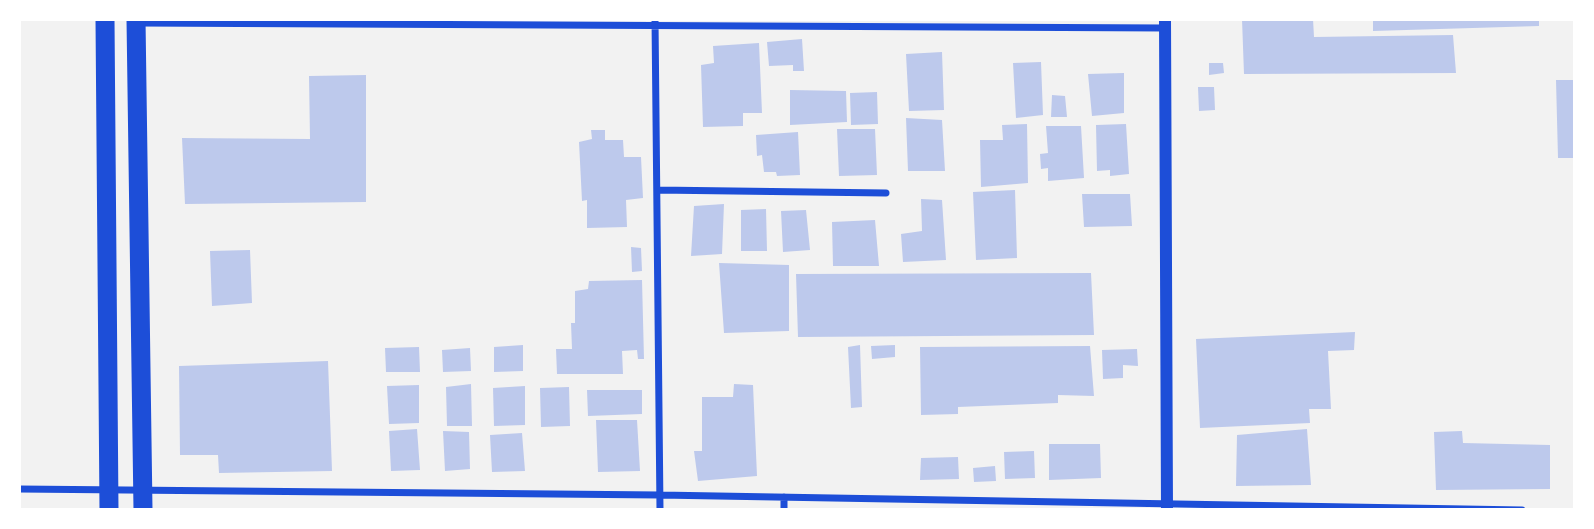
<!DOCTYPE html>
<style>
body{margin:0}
#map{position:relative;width:1594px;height:529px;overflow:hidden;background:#f2f2f2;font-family:Karla,sans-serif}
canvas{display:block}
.frame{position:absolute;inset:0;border:21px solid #fff;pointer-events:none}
</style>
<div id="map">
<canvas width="1594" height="529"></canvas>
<div class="frame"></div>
</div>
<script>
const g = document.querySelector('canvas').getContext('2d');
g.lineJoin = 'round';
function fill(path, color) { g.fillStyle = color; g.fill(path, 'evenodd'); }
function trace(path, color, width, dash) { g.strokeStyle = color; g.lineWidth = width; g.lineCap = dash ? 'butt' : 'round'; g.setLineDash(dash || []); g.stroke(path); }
const building = new Path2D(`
 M1242 19H1313L1314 37 1453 35 1456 73 1244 74Z
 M1373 19H1539V26L1373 31Z
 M802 39 804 71H793V65L769 66 767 42Z
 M759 43 762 113H743V126L703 127 701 65 714 63 713 46Z
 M942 52 944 110 909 111 906 54Z
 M1041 62 1043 115 1016 118 1013 63Z
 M1209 63H1223L1224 73 1209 75Z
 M1124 73V113L1092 116 1088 74Z
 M366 75V202L185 204 182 138 310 139 309 76Z
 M1556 80H1575V158H1558Z
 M1198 87H1214L1215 110 1199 111Z
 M790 90 846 91 847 122 790 125Z
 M877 92 878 124 851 125 850 93Z
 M1052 95 1065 96 1067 117H1051Z
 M906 118 942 120 945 171H908Z
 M1027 124 1028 183 981 187 980 140H1003L1002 125Z
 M1126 124 1129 174 1110 176V170L1097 171 1096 125Z
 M1046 126H1081L1084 178 1048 181V168L1041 169 1040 154 1048 153Z
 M837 129H875L877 175 839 176Z
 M591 130H605V140H623L624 157H641L643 198 626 200 627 227 587 228V200L582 201 579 142 592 139Z
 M798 132 800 175 777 176 776 172H764L762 155 757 156 756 135Z
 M1015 190 1017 258 976 260 973 192Z
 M1082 194H1130L1132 226 1084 227Z
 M921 199 942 200 946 260 903 262 901 234 922 231Z
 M724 204 722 254 691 256 694 206Z
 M766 209 767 251H741V210Z
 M806 210 810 250 783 252 781 211Z
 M875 220 879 266H833L832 222Z
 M631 247 641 248 642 271 632 272Z
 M250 250 252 303 212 306 210 251Z
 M719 263 789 265V331L724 333Z
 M1091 273 1094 335 798 337 796 274Z
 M642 280 644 359H638L637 350 622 351 623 374H557L556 349H572L571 323H575V291L588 289 589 281Z
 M1355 332 1354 350 1328 351 1331 409H1309L1310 423 1200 428 1196 339Z
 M523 345V371L494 372V347Z
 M860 345 862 407 851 408 848 347Z
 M895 345V357L872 359 871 346Z
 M1090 346 1094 396 1058 395V403L958 407V414L921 415 920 347Z
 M419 347 420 372H386L385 348Z
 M470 348 471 371 443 372 442 350Z
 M1137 349 1138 366 1123 365V378L1103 379 1102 350Z
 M328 361 332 471 219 473 218 455H180L179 366Z
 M471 384 472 426H447L446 387Z
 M734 384 753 385 757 476 698 481 694 451H702V397H733Z
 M419 385V423L389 424 387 386Z
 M525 386V425L494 426 493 388Z
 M569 387 570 426 541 427 540 388Z
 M587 390H642V414L588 416Z
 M596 420H637L640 471 598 472Z
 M417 429 420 470 391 471 389 431Z
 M1307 429 1311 485 1236 486 1237 435Z
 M443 431 469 432 470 469 445 471Z
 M1462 431 1463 443 1550 445V489L1436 490 1434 432Z
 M522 433 525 471 492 472 490 435Z
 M1049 444H1100L1101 478 1049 480Z
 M1034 451 1035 478 1005 479 1004 452Z
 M958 457 959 479 920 480 921 458Z
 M995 466 996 481 974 482 973 468Z`);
const minor = new Path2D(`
 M655 19 660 510
 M137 23 1165 28
 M657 190 886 193
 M19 489 660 495 1522 510
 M784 497V510`);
const tertiary = new Path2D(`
 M1165 19 1167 510`);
const trunk = new Path2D(`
 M105 19 109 510
 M136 19 143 510`);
fill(building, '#bdc9ec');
trace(minor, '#1d4ed8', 7);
trace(tertiary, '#1d4ed8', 12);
trace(trunk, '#1d4ed8', 19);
</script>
